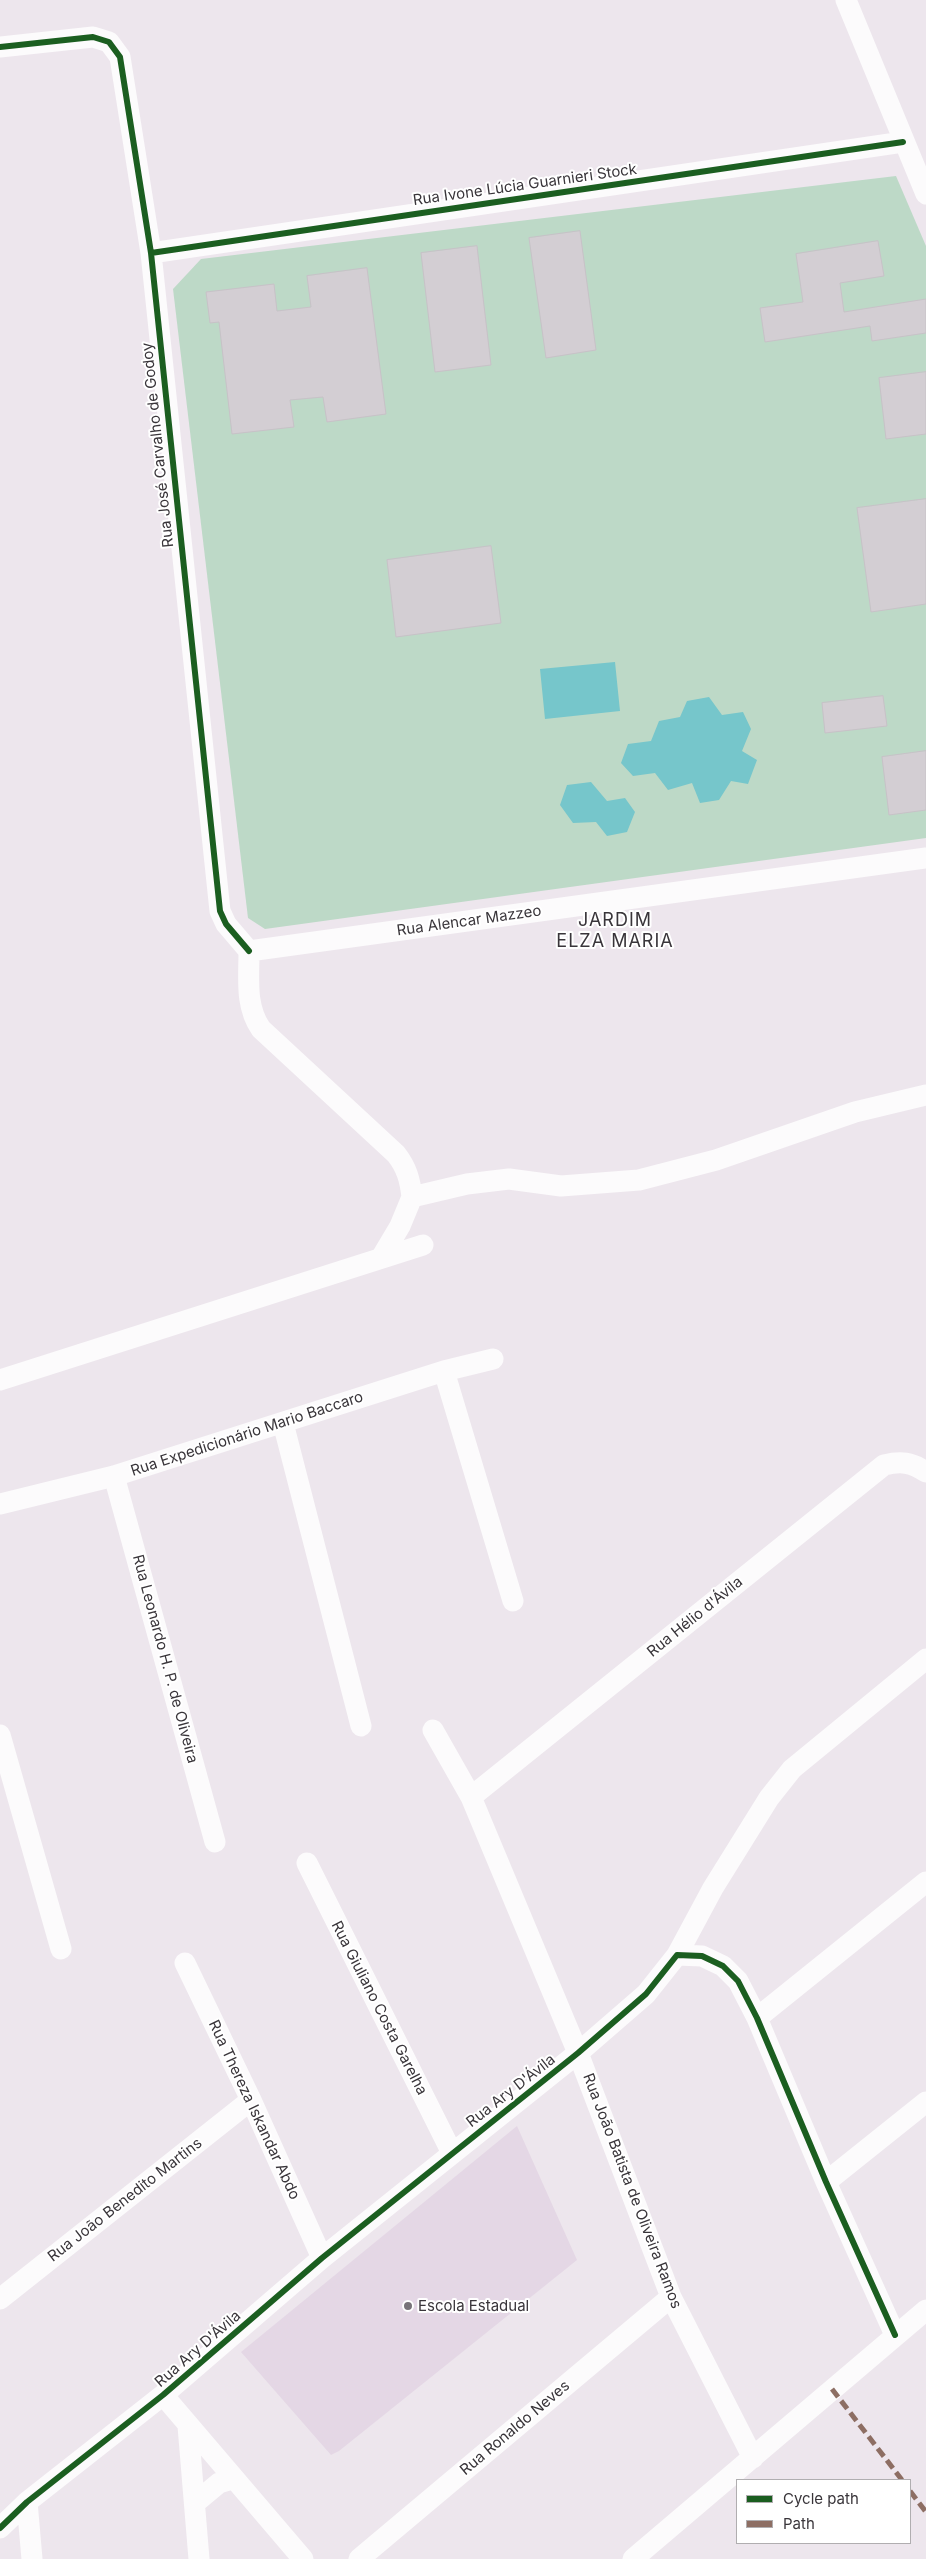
<!DOCTYPE html>
<meta charset="utf-8">
<style>
body{margin:0}
#map{position:relative;width:926px;height:2559px;overflow:hidden;background:#ede6ed;font-family:Inter,sans-serif}
canvas{display:block}
.legend{position:absolute;left:736px;top:2479px;width:175px;height:65px;box-sizing:border-box;background:#fff;border:1px solid #b0aeb0;margin:0;padding:6px 9px;list-style:none;font-size:15px;color:#39353a}
.legend li{display:flex;align-items:center;gap:10px;height:25px}
.legend b{width:25px;border:1px solid #b0aeb0}
</style>
<div id="map">
<canvas width="926" height="2559"></canvas>
<ul class="legend">
<li><b style="height:6px;background:#1b5e20"></b>Cycle path</li>
<li><b style="height:6px;background:#8d6e63"></b>Path</li>
</ul>
</div>
<script>
const g = document.querySelector('canvas').getContext('2d');
g.lineJoin = 'round';
function fill(path, color) { g.fillStyle = color; g.fill(path, 'evenodd'); }
function trace(path, color, width, dash) { g.strokeStyle = color; g.lineWidth = width; g.lineCap = dash ? 'butt' : 'round'; g.setLineDash(dash || []); g.stroke(path); }
function label(font, color, halo, rows, align = 'center') {
  g.font = font + ' Inter,sans-serif'; g.lineWidth = 4; g.setLineDash([]); g.textBaseline = 'middle'; g.strokeStyle = halo; g.fillStyle = color; for (const [text, x, y, turn = 0] of rows) {
    g.save(); g.translate(x, y); g.rotate((+turn || 0) * Math.PI / 180); g.textAlign = isNaN(turn) ? turn : align; if (halo) g.strokeText(text, 0, 0); g.fillText(text, 0, 0); g.restore();
  }
}
const built = new Path2D(`
 M517 2126 577 2260 339 2451 331 2455 241 2352Z`);
const green = new Path2D(`
 M896 176 926 246V838L265 929 248 918 173 289 201 259Z`);
const water = new Path2D(`
 M615 662 620 711 545 719 540 669Z
 M709 697 722 715 743 712 751 729 742 751 757 760 748 784 731 781 719 800 700 803 692 783 668 790 655 773 633 776 621 763 628 744 651 741 659 721 680 717 687 701Z
 M591 782 607 801 625 798 635 812 627 832 607 836 596 822 573 823 560 805 567 785Z`);
const building = new Path2D(`
 M580 231 596 350 546 358 529 238Z
 M878 241 884 276 840 283 844 312 926 299V333L872 341 870 326 765 342 760 308 803 302 796 254Z
 M477 246 491 365 435 372 421 253Z
 M367 268 386 414 327 422 323 397 290 400 294 427 232 434 219 322 210 323 206 292 274 284 277 311 311 307 307 276Z
 M926 372V434L886 439 879 378Z
 M926 499V604L871 612 857 508Z
 M491 546 501 623 396 637 387 560Z
 M883 696 887 726 825 733 822 703Z
 M926 751V810L889 815 882 757Z`);
const minor = new Path2D(`
 M846 0 926 194
 M0 47 93 37 109 42 120 57 151 253 220 911 226 924 249 951
 M151 253 903 142
 M249 951 926 858
 M249 951C249 978 245 1006 261 1029L396 1154C407 1168 410 1180 412 1197
 M381 1258 400 1226 412 1197 467 1184 509 1179 561 1186 639 1180 716 1160 855 1112 926 1095
 M444 1371 513 1601
 M0 1380 423 1245
 M283 1423 361 1726
 M114 1476 215 1842
 M0 1504 114 1476 444 1371 493 1359
 M433 1730 471 1797 578 2053 671 2297 753 2458
 M0 1735 61 1949
 M471 1797 884 1465C901 1461 911 1462 926 1472
 M307 1863 452 2153
 M677 1955 713 1888 769 1798 792 1769 926 1659
 M185 1963 251 2100 322 2258
 M757 2018 926 1882
 M826 2182 926 2102
 M0 2299 251 2100
 M163 2395 303 2559
 M188 2426 199 2559
 M27 2502 32 2559
 M195 2503 219 2483 232 2479
 M0 2528 27 2502 163 2395 322 2258 578 2053 646 1994 677 1955 702 1956 723 1966 738 1981 757 2018 826 2182 895 2335
 M359 2559 671 2297
 M633 2559 926 2310`);
const quiet = new Path2D(`
 M832 2389 902 2480
 M910 2491 926 2512`);
const cycleway = new Path2D(`
 M0 47 93 37 109 42 120 57 151 253 220 911 226 924 249 951
 M151 253 903 142
 M0 2528 27 2502 163 2395 322 2258 578 2053 646 1994 677 1955 702 1956 723 1966 738 1981 757 2018 826 2182 895 2335`);
const markers = [
 [408,2306,5,"#787379"]
];
const streetNames = [
 ["Rua Ivone Lúcia Guarnieri Stock",525,185,-8],
 ["Rua José Carvalho de Godoy",158,445,-96],
 ["Rua Alencar Mazzeo",469,921,-8],
 ["Rua Expedicionário Mario Baccaro",247,1434,-18],
 ["Rua Hélio d'Ávila",695,1617,-39],
 ["Rua Leonardo H. P. de Oliveira",165,1659,75],
 ["Rua Giuliano Costa Garelha",379,2008,63],
 ["Rua Ary D'Ávila",511,2091,-38],
 ["Rua Thereza Iskandar Abdo",254,2110,65],
 ["Rua João Batista de Oliveira Ramos",632,2191,69],
 ["Rua João Benedito Martins",125,2200,-38],
 ["Rua Ary D'Ávila",198,2349,-41],
 ["Rua Ronaldo Neves",515,2428,-40]
];
const poiNames = [
 ["Escola Estadual",418,2306]
];
const quarterNames = [
 ["JARDIM",615,921],
 ["ELZA MARIA",615,942]
];
fill(built, '#e4d7e5');
fill(green, '#bdd9c7');
fill(water, '#76c6cb');
fill(building, '#d3ced3');
trace(building, '#c7c2c7', 1);
trace(minor, '#fcfbfc', 21);
trace(quiet, '#8d6e63', 5, [10, 5]);
trace(cycleway, '#1b5e20', 6);
for (const [x, y, r, color] of markers) { const dot = new Path2D(); dot.arc(x, y, r, 0, 2 * Math.PI); g.fillStyle = color; g.fill(dot); trace(dot, '#fff', 2); }
label('15px', '#39353a', '#fff', streetNames);
label('15px', '#39353a', '#fff', poiNames, 'left');
g.letterSpacing = '1px';
label('18px', '#39353a', '#fff', quarterNames);
g.letterSpacing = '0px';
</script>
